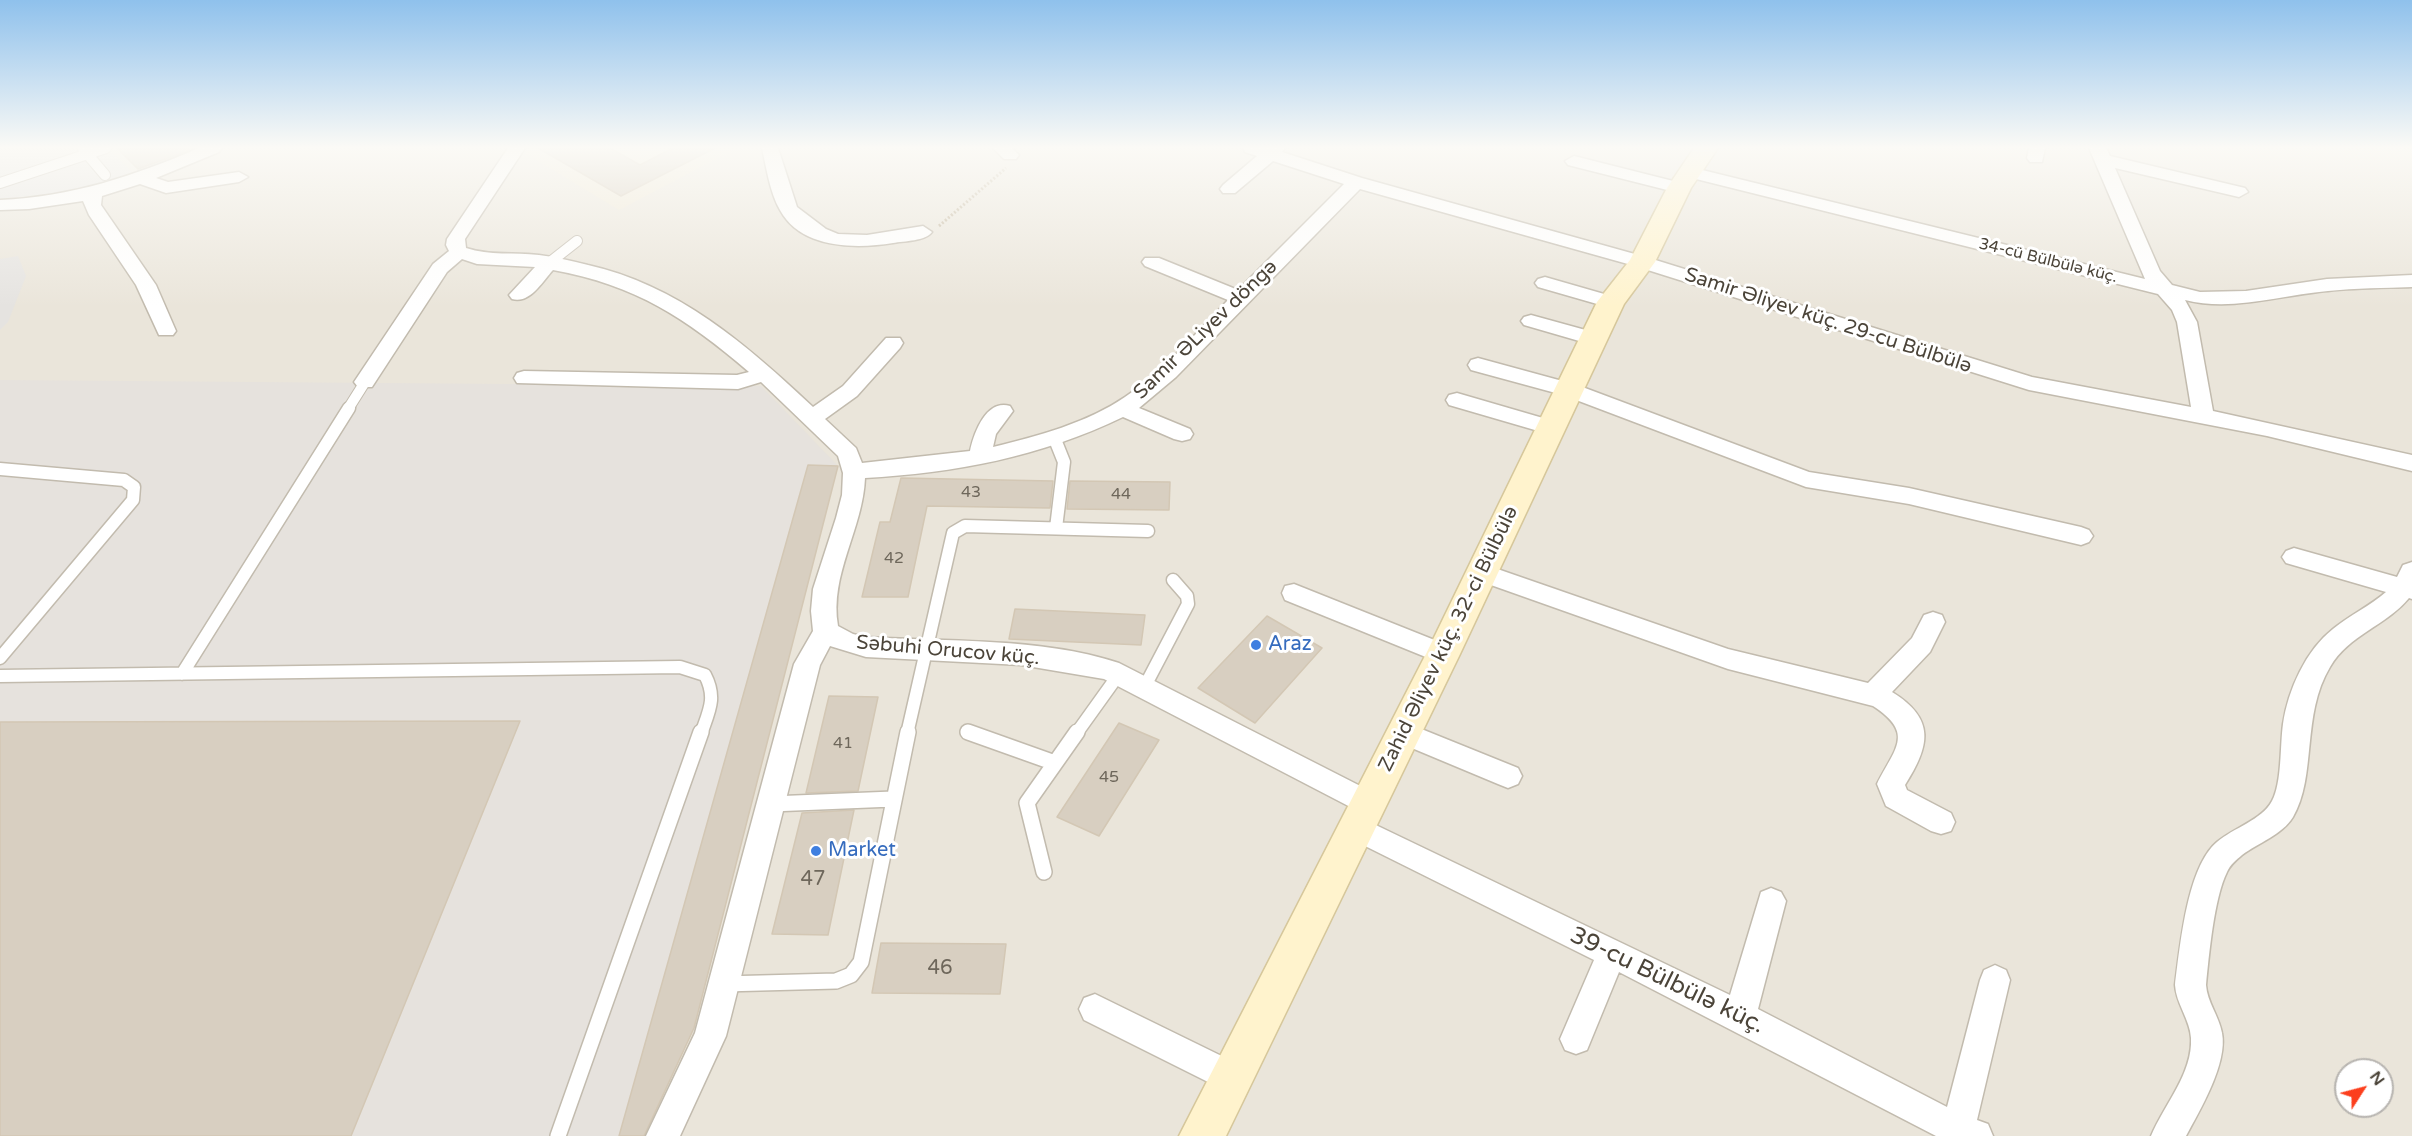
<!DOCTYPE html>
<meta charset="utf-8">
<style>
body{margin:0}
#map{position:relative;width:2412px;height:1136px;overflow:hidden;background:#f6f3ec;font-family:"Varela Round",sans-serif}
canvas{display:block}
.north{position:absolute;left:2334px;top:1058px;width:60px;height:60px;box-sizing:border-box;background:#fff;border:2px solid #b7b4b0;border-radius:50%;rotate:54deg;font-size:16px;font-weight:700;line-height:24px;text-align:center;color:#4b4439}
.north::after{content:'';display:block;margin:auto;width:21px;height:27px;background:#fc3f1d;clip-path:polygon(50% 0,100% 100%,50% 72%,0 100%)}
</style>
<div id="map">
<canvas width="2412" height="1136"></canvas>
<div class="north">N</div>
</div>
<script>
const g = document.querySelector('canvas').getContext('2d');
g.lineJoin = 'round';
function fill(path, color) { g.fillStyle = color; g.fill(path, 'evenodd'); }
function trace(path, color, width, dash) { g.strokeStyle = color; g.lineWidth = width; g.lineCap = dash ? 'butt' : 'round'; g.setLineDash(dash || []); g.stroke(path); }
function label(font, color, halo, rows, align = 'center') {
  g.font = font + ' "Varela Round",sans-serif'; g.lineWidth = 6; g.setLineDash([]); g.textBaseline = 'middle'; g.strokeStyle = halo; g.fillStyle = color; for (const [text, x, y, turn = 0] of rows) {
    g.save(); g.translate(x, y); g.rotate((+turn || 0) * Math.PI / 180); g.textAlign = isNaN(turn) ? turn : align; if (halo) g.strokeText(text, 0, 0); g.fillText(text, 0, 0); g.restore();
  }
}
const residential = new Path2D(`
 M0 148H2412V1136H0ZM2346 1070H2382V1106H2346Z`);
const industrial = new Path2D(`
 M0 380 761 386 838 466 809 465 619 1136H0Z`);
const education = new Path2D(`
 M529 148H737L619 210 525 153Z`);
const parking = new Path2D(`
 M0 148H108L135 175 74 191 0 199Z
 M18 256 26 276 8 322 0 330V259Z`);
const building = new Path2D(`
 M117 148H189L190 150 138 169Z
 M538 148H610L640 165 673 148H715L621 196Z
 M808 465 838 466 694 1028 644 1136H619Z
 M901 478 1053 481 1050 508 927 506 908 597H862L880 522H890Z
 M1070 481 1170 482 1169 510 1067 509Z
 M1015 609 1145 615 1141 645 1009 639Z
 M1267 616 1322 648 1255 723 1198 688Z
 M829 696 878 697 858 791 806 793Z
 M520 721 351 1136H0V722Z
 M1119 723 1159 740 1099 836 1057 817Z
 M854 810 828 935 772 934 802 813Z
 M881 943 1006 944 1000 994 872 993Z`);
const path = new Path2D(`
 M939 226 1006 168`);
const laneFar2 = new Path2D(`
 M83 149 105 175
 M0 183 106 148
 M549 263 577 241
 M348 409 365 382`);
const laneFar1 = new Path2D(`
 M1054 437 1064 462 1056 528
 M0 469 124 480 134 487 133 500 0 658
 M182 674 349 408
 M0 676 680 667 705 675C717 698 709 711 701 734
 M1145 686 1188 604 1187 596 1173 580
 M967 732 972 734
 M907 734 953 533 965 526 1148 531
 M1076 734 1119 674`);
const lane = new Path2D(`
 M968 732 1055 763
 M771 804 893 799
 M1044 872 1027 803 1077 732
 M723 984 836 981 851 975 861 962 908 732
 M558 1136 701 732`);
const street = new Path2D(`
 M199 148H222L219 152 156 178 168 182 239 172 248 177 239 182 166 193 140 184 102 196 101 205 156 285 176 331 173 335H159L136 285 89 215 83 201 29 209 0 210V200C71 197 134 176 199 148Z
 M508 148H525L465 239 466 248C490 256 514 252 539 255 555 257 572 261 588 265 678 285 747 345 813 407L843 386 886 338H900L903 343 900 348 857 396 825 419 856 448 862 463 970 451C974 433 986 399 1010 406L1013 411 996 434 993 447C1038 436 1087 423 1125 397 1164 371 1196 333 1228 300L1145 266 1142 262 1145 258H1159L1238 290 1344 184 1273 161 1235 193H1223L1220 189 1223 185 1257 156 1245 152 1243 148H1285L1282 152 1362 178 1649 258 2032 377 2191 407 2177 322 2172 310 2158 294 1684 176 1681 172 1690 167 2145 279 2089 148H2106L2110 156 2245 188 2248 192 2239 197 2115 168 2160 271 2172 285 2200 292 2246 291 2327 279 2412 275V287C2384 288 2356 288 2328 291 2281 295 2232 312 2185 300L2197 322 2213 411 2412 455V471L2267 436 2029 390 1635 266 1360 189 1176 377 1139 408 1190 429 1193 434 1190 439 1182 441 1174 439 1123 417C1040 457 955 473 865 478 863 529 829 575 838 626L853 634 866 637C949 642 1039 637 1119 663L1378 795 1382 803 1378 811 1368 815 1358 811 1104 679 1021 665 866 657 830 646 820 665 726 1036 680 1136H646L695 1033 794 664 813 631 811 611 813 589 836 518 842 495 843 473 838 456 761 382 738 389 517 383 514 378 517 373 524 371 737 375 749 372C686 318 636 285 553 270 542 282 530 304 512 299L509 295 535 267 477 264 462 259 447 272 372 387H358L354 382 433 264 449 251 446 245 447 239Z
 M762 148H778L797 207 826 229 838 234 867 235 923 226 932 232C926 241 904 241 893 243 856 249 801 249 780 210 770 193 766 166 762 148Z
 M993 148H1012L1019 155 1016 159H1004Z
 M2029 148H2045L2042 162H2030L2027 158Z
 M1574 156 1685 184 1688 188 1679 193 1568 165 1565 161Z
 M1545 277 1618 298 1621 302 1618 306 1611 308 1538 287 1535 283 1538 279Z
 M1531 315 1600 334 1603 339 1600 344 1593 345 1524 325 1521 321 1524 317Z
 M1478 358 1577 385 1809 472 1909 488 2081 527 2089 530 2093 536 2089 542 2081 545 1909 504 1806 487 1563 395 1471 370 1468 365 1471 360Z
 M1457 393 1560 423 1563 428 1560 433 1552 435 1449 405 1446 400 1449 395Z
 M2294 548 2397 577 2403 565 2412 562V599L2409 598C2386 626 2348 635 2330 667 2301 715 2317 776 2293 817 2282 835 2258 843 2242 855 2236 860 2230 865 2227 872 2214 898 2209 955 2206 985 2207 1002 2219 1016 2222 1033 2228 1063 2200 1110 2186 1136H2151C2164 1105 2193 1073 2191 1038 2190 1019 2176 1004 2175 985 2180 947 2187 867 2217 842 2233 828 2262 820 2272 801 2282 783 2280 745 2283 724 2288 690 2306 650 2333 629 2350 615 2370 606 2386 592L2286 563 2282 557 2286 551Z
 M1483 564 1728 649 1868 683 1912 638 1924 615 1933 612 1942 615 1945 622 1930 652 1892 692C1936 719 1930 746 1905 785L1907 790 1951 813 1955 822 1951 831 1941 834 1931 831 1886 806 1877 784C1894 749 1916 734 1873 706L1728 669 1474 579 1471 573 1474 567Z
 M1294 584 1452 647 1456 654 1452 661 1443 664 1285 600 1282 593 1285 586Z
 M1404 722 1518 768 1522 776 1518 784 1508 788 1498 784 1395 741 1391 733 1395 725Z
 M1357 816 1730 995 1761 892 1771 888 1781 892 1786 901 1758 1009 1947 1107 1980 980 1984 970 1995 965 2006 970 2010 980 1977 1120 1988 1124 1993 1136H1936L1619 972 1587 1050 1576 1054 1565 1050 1560 1039 1594 960 1347 837 1343 828 1347 819Z
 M1095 994 1242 1066 1247 1077 1242 1088 1231 1093 1220 1088 1084 1020 1079 1009 1084 998Z`);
const secondary = new Path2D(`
 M1694 148H1718L1691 188 1655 262 1624 304 1460 654 1226 1136H1179L1426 654 1597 302 1630 260 1667 188Z`);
const markers = [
 [1256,645,6,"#3f7fe0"],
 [816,851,6,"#3f7fe0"]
];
const farStreetnames = [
 ["34-cü Bülbülə küç.",2048,261,14]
];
const numberNames = [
 ["43",971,493],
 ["44",1121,495],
 ["42",894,559],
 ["41",843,744],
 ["45",1109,778]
];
const streetNames = [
 ["Samir Əliyev küç. 29-cu Bülbülə",1828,321,18],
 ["Samir ƏLiyev döngə",1206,330,-44],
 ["Zahid Əliyev küç. 32-ci Bülbülə",1449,639,-64],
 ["Səbuhi Orucov küç.",948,651,5]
];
const shopNames = [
 ["Araz",1268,645],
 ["Market",828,851]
];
const nearNumbernames = [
 ["47",813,880],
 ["46",940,969]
];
const nearStreetnames = [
 ["39-cu Bülbülə küç.",1667,981,26]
];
fill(residential, '#eae5da');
fill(industrial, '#e6e2dd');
fill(education, '#efe8d6');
fill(parking, '#e5e3e0');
fill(building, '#d8cfc1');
trace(building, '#d3c7b4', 1.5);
trace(laneFar2, '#c2bbae', 12);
trace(laneFar1, '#c2bbae', 15);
trace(lane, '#c2bbae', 18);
trace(street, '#c2bbae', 3);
trace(secondary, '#d6c79b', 3);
trace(path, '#c4b79f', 3, [2, 2]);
trace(laneFar2, '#fff', 10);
trace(laneFar1, '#fff', 12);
trace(lane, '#fff', 15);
fill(street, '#fff');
fill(secondary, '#fff3cd');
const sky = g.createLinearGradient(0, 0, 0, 307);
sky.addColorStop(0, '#8fc1ec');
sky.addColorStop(0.48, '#fbfaf6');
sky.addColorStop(1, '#fbfaf600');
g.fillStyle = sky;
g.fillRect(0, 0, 2412, 307);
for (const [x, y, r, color] of markers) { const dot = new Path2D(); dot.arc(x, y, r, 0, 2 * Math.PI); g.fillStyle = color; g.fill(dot); trace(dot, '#fff', 2); }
label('16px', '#4b4439', '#fff', farStreetnames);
label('16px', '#6e675b', null, numberNames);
label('20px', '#4b4439', '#fff', streetNames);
label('20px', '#366cbe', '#fff', shopNames, 'left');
label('20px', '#6e675b', null, nearNumbernames);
label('24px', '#4b4439', '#fff', nearStreetnames);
</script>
